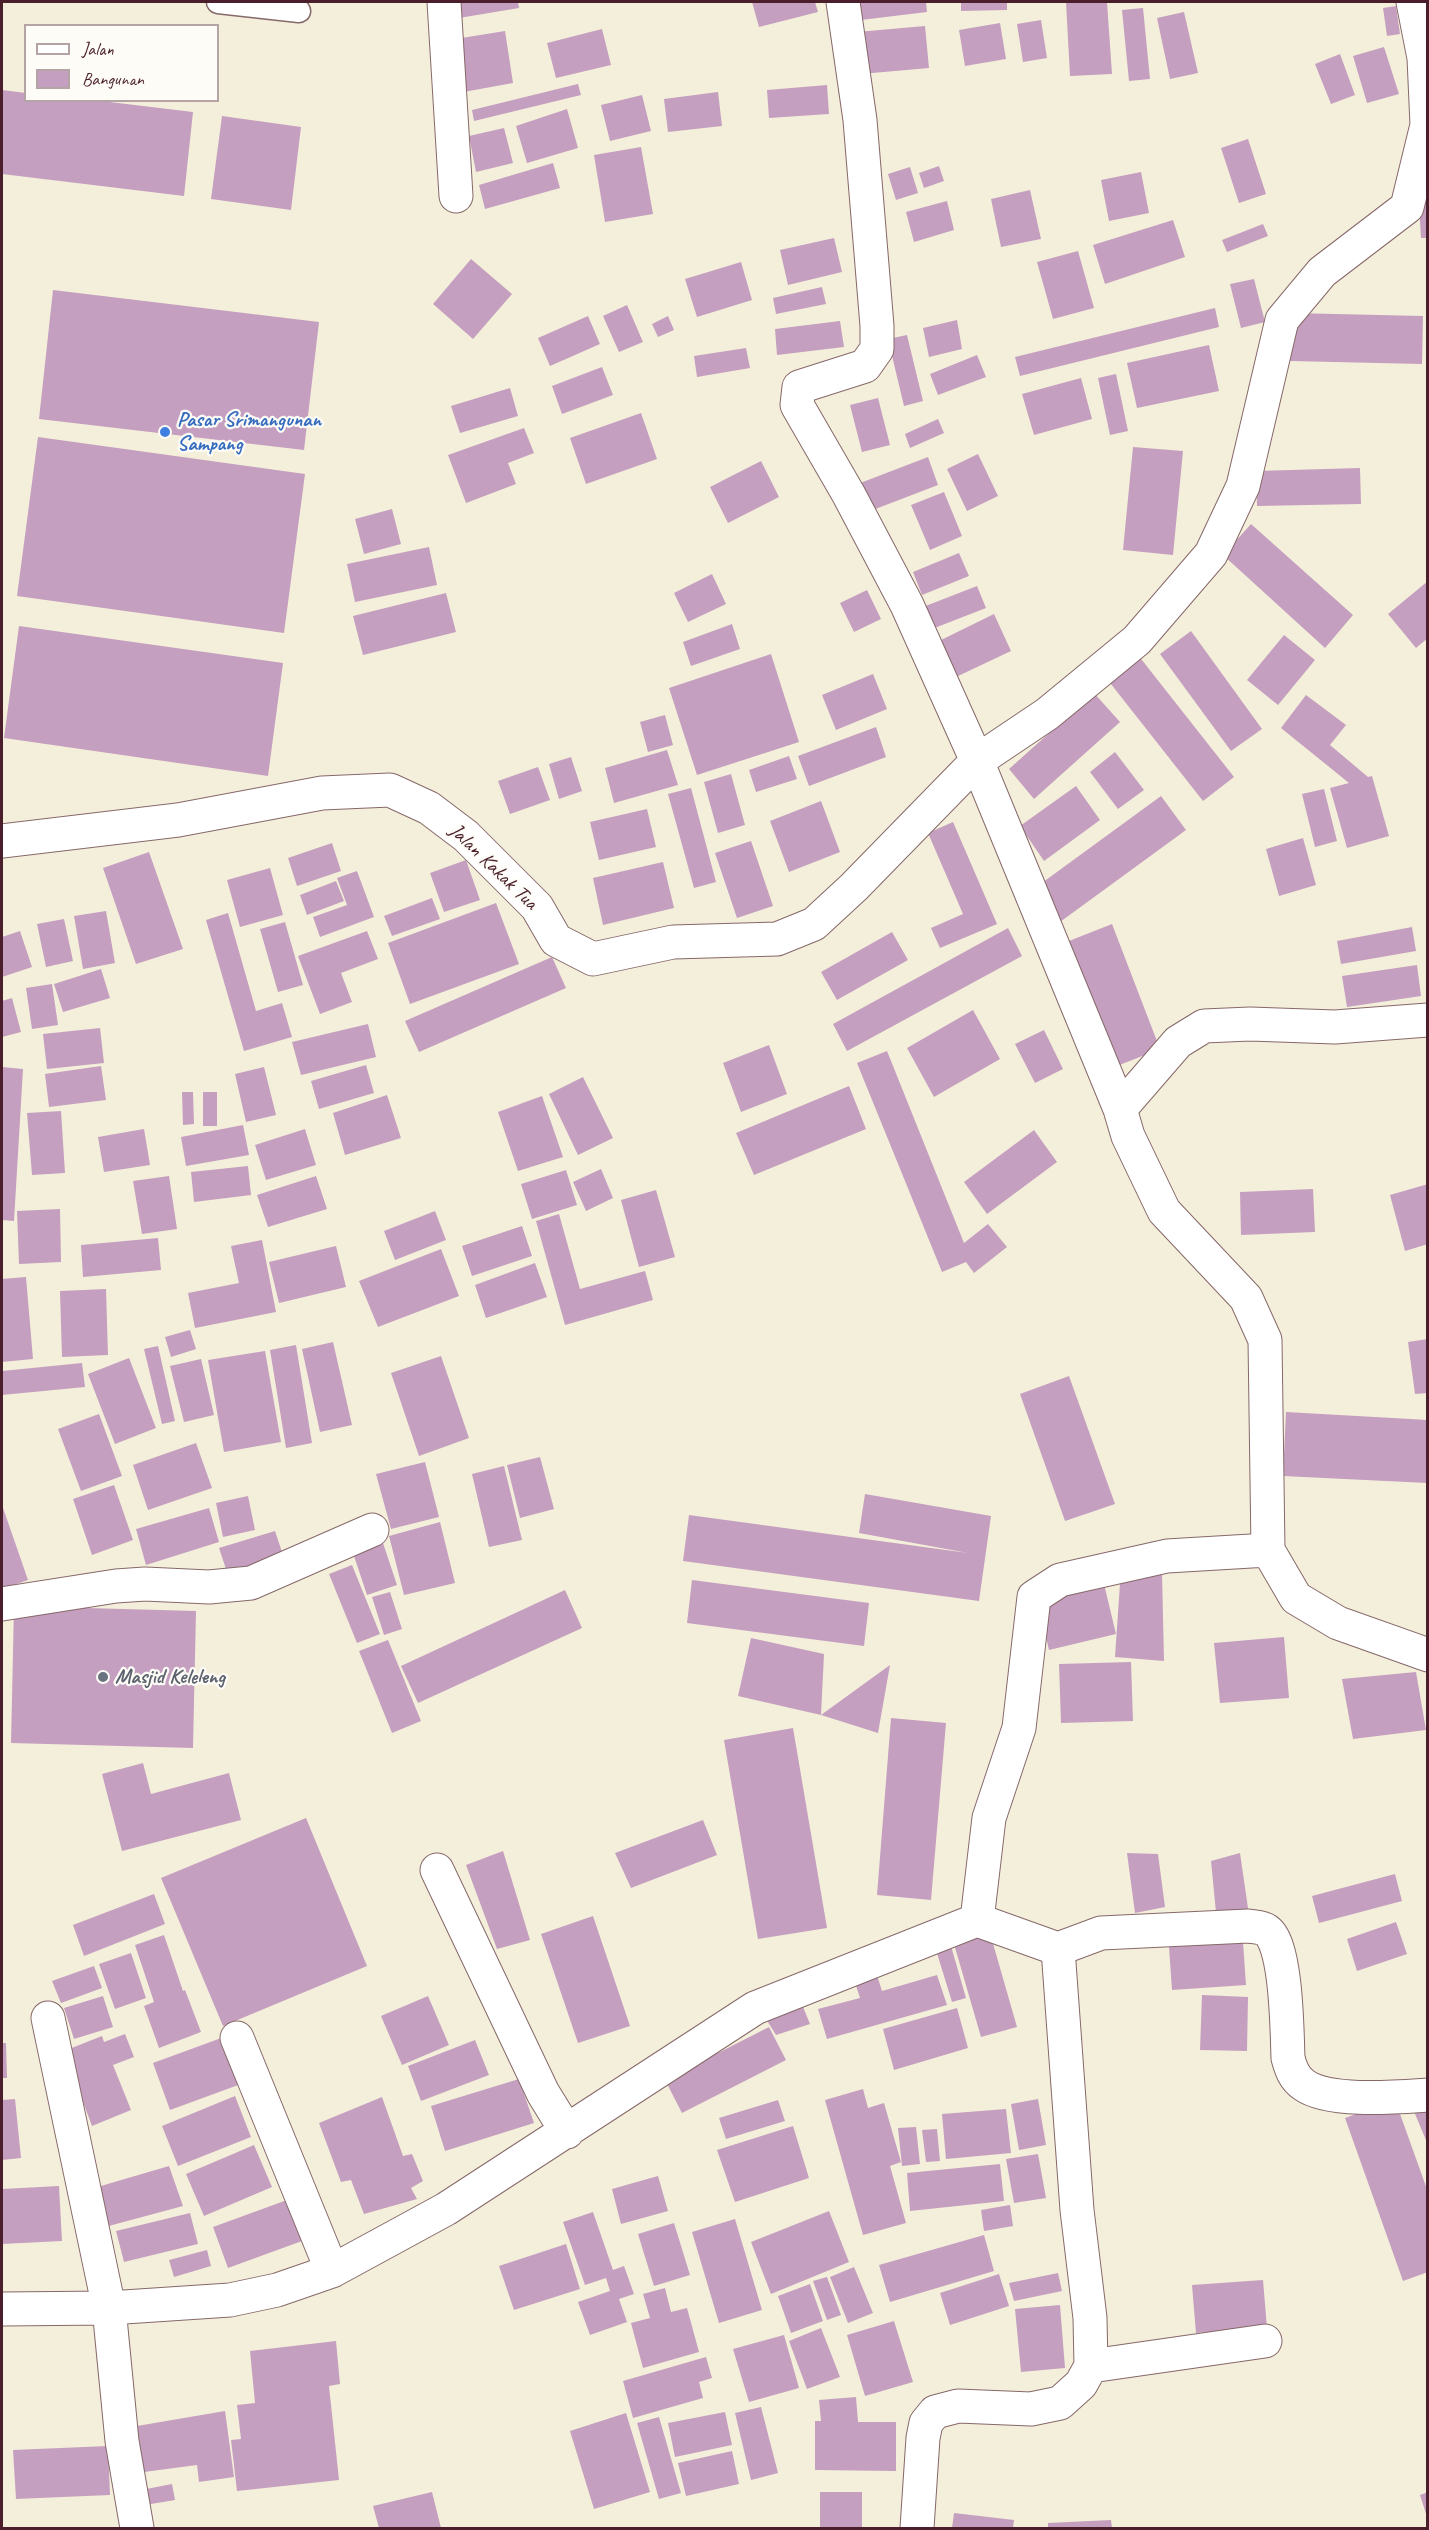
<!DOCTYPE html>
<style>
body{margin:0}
#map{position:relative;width:1429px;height:2530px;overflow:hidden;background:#f4efdb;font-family:Caveat,sans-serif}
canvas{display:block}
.frame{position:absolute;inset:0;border:3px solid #4a1f2b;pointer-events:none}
.legend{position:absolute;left:24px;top:24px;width:195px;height:78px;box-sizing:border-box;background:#fdfcf7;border:2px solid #b5a4a5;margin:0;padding:8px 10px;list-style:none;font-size:18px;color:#4a1f2b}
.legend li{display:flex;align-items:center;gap:12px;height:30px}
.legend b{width:30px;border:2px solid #b5a4a5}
</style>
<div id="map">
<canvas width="1429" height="2530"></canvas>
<div class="frame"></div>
<ul class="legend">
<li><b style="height:8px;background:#fff"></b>Jalan</li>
<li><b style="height:16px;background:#c59fbf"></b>Bangunan</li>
</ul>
</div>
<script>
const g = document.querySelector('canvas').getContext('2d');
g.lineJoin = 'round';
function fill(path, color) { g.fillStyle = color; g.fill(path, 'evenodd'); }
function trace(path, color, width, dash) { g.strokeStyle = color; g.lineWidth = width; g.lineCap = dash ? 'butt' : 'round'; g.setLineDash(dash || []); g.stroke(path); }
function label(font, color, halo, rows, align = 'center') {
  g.font = font + ' Caveat,sans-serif'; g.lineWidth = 4.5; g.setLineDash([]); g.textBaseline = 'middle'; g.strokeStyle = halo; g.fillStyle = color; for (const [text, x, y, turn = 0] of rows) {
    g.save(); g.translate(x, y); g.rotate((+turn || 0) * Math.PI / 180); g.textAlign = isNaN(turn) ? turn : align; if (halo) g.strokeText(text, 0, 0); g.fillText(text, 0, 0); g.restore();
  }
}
const building = new Path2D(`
 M450 2H518L519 8 453 19Z
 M752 2H815L818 12 759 27Z
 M859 2H926L927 12 861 20Z
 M961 2H1007V10L961 11Z
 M1066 2H1107L1112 74 1070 76Z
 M1396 6 1400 34 1387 36 1383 8Z
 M1143 8 1150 79 1129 81 1122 10Z
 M1184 12 1198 73 1170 79 1157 18Z
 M1041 20 1047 58 1023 62 1017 24Z
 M1000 23 1006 59 965 66 959 30Z
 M925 26 929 68 861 74 857 32Z
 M602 29 611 65 556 78 547 43Z
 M505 31 513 83 458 93 449 40Z
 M1384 47 1399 94 1367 103 1353 56Z
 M1340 54 1355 95 1331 104 1315 64Z
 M578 84 581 95 474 121 472 110Z
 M827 85 829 114 769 118 767 90Z
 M2 90 26 93V100H93L193 112 184 196 2 174Z
 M718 92 722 126 668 132 664 99Z
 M642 95 651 131 610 141 601 105Z
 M567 109 578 148 527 163 516 126Z
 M222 116 301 127 291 210 211 199Z
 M504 128 513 163 476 172 469 136Z
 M1248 139 1266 194 1239 203 1221 148Z
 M641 147 653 214 605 222 594 155Z
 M553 163 560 188 485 209 479 185Z
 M939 166 944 181 924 188 919 173Z
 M910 167 918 193 896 200 888 174Z
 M1141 172 1149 213 1109 221 1101 180Z
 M1030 190 1041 239 1001 247 991 199Z
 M947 201 954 230 914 242 906 212Z
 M1428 203V238H1421L1419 204Z
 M1173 220 1185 257 1105 284 1093 245Z
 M1263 224 1268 236 1227 252 1222 240Z
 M834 238 842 272 788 285 780 250Z
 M1078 251 1094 308 1053 319 1037 262Z
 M471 259 512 294 473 339 433 304Z
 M741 262 752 300 697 317 685 279Z
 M1254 279 1265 322 1241 328 1230 284Z
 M822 287 826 304 776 314 773 298Z
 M53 290 319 322 304 450 39 419Z
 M627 305 643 342 619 352 603 316Z
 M1215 308 1219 327 1020 376 1015 357Z
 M1291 313 1423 316 1422 364 1290 361Z
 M588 316 600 344 550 366 538 338Z
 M668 316 674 330 658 337 652 324Z
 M957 320 962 349 929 357 923 328Z
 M840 321 844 347 777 355 775 329Z
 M907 335 923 401 904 406 888 339Z
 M1209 345 1219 391 1137 408 1127 363Z
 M746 348 750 368 697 377 694 356Z
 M977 355 986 377 938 395 930 374Z
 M602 367 613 395 562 414 552 386Z
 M1116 374 1128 431 1110 435 1098 378Z
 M1081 378 1092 419 1034 435 1022 394Z
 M510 388 518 416 460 433 451 406Z
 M878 398 890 445 862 452 850 405Z
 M641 413 657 459 586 484 570 438Z
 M938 419 944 433 910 448 905 434Z
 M524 428 534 453 508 463 516 484 466 503 448 455Z
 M38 437 305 474 284 633 17 596Z
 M1133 447 1183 451 1173 555 1123 550Z
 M978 454 998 496 967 511 947 469Z
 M928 457 938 485 865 513 855 485Z
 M761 461 779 497 728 523 710 487Z
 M1360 468 1361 504 1257 506 1256 471Z
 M944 492 962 536 930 550 911 505Z
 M392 509 401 544 364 554 355 519Z
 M1251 524 1353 615 1325 648 1223 555Z
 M429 547 437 585 355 602 347 564Z
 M959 553 969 576 922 595 913 572Z
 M712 574 726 604 688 622 674 593Z
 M1428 581V638L1416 648 1388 614Z
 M977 586 986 608 932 629 923 607Z
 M867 590 881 619 854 632 840 603Z
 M446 593 456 632 363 655 353 616Z
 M994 614 1011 651 956 677 939 641Z
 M732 624 740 649 691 666 683 642Z
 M19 626 283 663 268 776 4 738Z
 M1191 631 1262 729 1231 751 1160 654Z
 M1284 635 1315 660 1278 705 1247 680Z
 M771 654 799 742 697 775 669 688Z
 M1138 655 1234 777 1203 801 1107 679Z
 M873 674 887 709 836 730 822 695Z
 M1094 693 1120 722 1034 799 1009 769Z
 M1306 695 1346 725 1330 745 1368 777 1372 776 1389 836 1347 848 1330 788 1349 783 1281 728Z
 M665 715 673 745 648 752 640 722Z
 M876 727 886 757 809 786 798 756Z
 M667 750 678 785 614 803 605 768Z
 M1115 752 1144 790 1118 809 1090 772Z
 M789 756 797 779 756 792 749 770Z
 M571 757 582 791 559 799 549 764Z
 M538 767 550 800 510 814 498 781Z
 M731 774 745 825 718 833 704 782Z
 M1076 786 1100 820 1044 861 1020 826Z
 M691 788 716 882 694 888 668 794Z
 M1324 789 1337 841 1315 847 1302 794Z
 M1161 796 1186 830 1060 922 1035 888Z
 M821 801 840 852 789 872 770 821Z
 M647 809 656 847 599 860 590 822Z
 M953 822 997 924 940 948 931 928 963 914 928 833Z
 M1303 838 1316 885 1279 896 1266 849Z
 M751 841 773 906 737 918 715 853Z
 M332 843 341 871 297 886 288 858Z
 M149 852 183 949 136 964 103 868Z
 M466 860 480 900 444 912 430 873Z
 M663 862 674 908 603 925 593 878Z
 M270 868 283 915 240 927 227 880Z
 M357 871 374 917 320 937 313 917 347 905 337 878Z
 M336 881 344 901 307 915 300 895Z
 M432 898 440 919 392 936 384 916Z
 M496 903 519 964 410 1004 388 943Z
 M106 911 115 963 83 969 74 916Z
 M228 913 256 1011 282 1003 292 1037 244 1051 206 920Z
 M64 919 73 961 46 967 37 924Z
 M285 922 303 985 278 992 260 929Z
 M1112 924 1160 1049 1117 1066 1069 941Z
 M1412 927 1416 951 1341 964 1337 941Z
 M1008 928 1022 956 847 1051 833 1024Z
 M20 931 32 967 2 977V937Z
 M367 931 378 959 341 973 352 1002 320 1014 298 956Z
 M892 932 908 960 837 1000 821 972Z
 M552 957 566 988 419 1052 405 1021Z
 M1417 965 1421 996 1347 1007 1342 976Z
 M101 969 110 998 63 1012 54 984Z
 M52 984 58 1025 32 1029 26 988Z
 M12 998 21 1032 2 1037V1001Z
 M973 1010 1000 1059 934 1097 907 1048Z
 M368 1024 376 1057 301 1075 292 1042Z
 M100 1028 104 1063 47 1069 43 1034Z
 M1044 1030 1063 1069 1035 1083 1015 1044Z
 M769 1045 787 1094 741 1112 723 1063Z
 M887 1051 964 1243 988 1224 1007 1247 974 1273 966 1262 942 1272 857 1063Z
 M366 1065 374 1093 319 1109 311 1081Z
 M101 1066 106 1100 49 1107 45 1074Z
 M2 1067 23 1069 14 1221 2 1220Z
 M264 1067 276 1115 246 1122 235 1074Z
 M583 1077 613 1138 578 1155 549 1094Z
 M849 1086 866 1129 754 1175 736 1133Z
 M182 1092H193L194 1124 183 1125Z
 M203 1092H217V1126H203Z
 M387 1095 401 1138 345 1155 333 1113Z
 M542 1096 563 1157 518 1171 498 1112Z
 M61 1111 65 1173 32 1175 27 1113Z
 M243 1125 249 1155 186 1166 181 1137Z
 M144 1129 150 1165 104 1172 98 1137Z
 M305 1129 316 1165 266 1180 255 1145Z
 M1034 1130 1057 1162 987 1214 964 1182Z
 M248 1166 251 1195 194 1202 191 1172Z
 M601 1169 613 1198 586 1211 573 1182Z
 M566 1170 577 1205 532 1219 521 1184Z
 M169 1176 177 1229 142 1234 133 1181Z
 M316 1176 327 1209 268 1227 257 1195Z
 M1428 1184V1244L1405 1251 1390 1195Z
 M1313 1189 1315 1232 1241 1235 1240 1192Z
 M656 1190 675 1257 639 1267 621 1200Z
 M60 1209 61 1262 19 1264 17 1211Z
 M435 1211 446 1240 395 1260 384 1231Z
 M559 1214 580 1289 645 1271 653 1300 565 1325 536 1221Z
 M522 1226 532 1256 472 1276 462 1246Z
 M158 1238 161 1270 83 1277 81 1245Z
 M262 1240 276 1312 195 1328 188 1293 239 1283 231 1246Z
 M336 1246 346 1287 279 1303 269 1262Z
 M441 1249 459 1296 378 1327 359 1281Z
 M535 1263 547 1297 486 1318 475 1285Z
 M26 1277 33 1359 2 1362V1279Z
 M106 1289 108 1355 62 1357 60 1291Z
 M190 1330 196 1349 171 1357 165 1337Z
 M1428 1339V1393L1415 1394 1408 1342Z
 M333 1342 352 1425 320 1432 302 1349Z
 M296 1345 312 1443 286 1448 270 1350Z
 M158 1346 175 1421 162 1424 144 1349Z
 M265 1351 281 1442 224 1452 208 1360Z
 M441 1356 469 1438 419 1456 391 1373Z
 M129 1358 156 1428 115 1444 88 1374Z
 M201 1359 214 1415 184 1422 170 1366Z
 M82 1363 85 1387 2 1395V1371Z
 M1069 1376 1115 1504 1065 1521 1020 1394Z
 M1286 1412 1428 1420 1427 1483 1283 1476Z
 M99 1414 122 1476 81 1491 58 1429Z
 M196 1443 212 1488 148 1510 133 1465Z
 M540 1457 554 1509 520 1518 507 1465Z
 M425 1462 439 1517 391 1529 376 1474Z
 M504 1466 522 1540 489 1547 472 1474Z
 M114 1485 133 1540 92 1555 73 1499Z
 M865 1494 991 1516 979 1601 683 1561 689 1515 968 1553 859 1533Z
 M248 1496 255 1530 223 1537 216 1503Z
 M2 1505 28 1580 2 1589Z
 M209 1508 219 1542 146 1565 136 1529Z
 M440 1522 455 1583 404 1595 389 1536Z
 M275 1531 284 1558 228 1575 219 1548Z
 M382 1540 397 1585 367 1595 352 1550Z
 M352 1565 380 1634 357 1643 329 1574Z
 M1121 1569 1162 1573 1164 1661 1115 1657Z
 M692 1580 869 1603 864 1646 687 1623Z
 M1104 1584 1116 1634 1049 1650 1037 1599Z
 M565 1590 582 1628 418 1703 401 1666Z
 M390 1592 402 1629 384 1635 372 1597Z
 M14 1606 196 1611 193 1748 11 1743Z
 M1284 1637 1289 1698 1220 1703 1214 1643Z
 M751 1638 824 1654 821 1715 738 1696Z
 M388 1640 421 1721 392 1733 359 1651Z
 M1131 1662 1133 1721 1061 1723 1059 1664Z
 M890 1665 878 1733 821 1715Z
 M1416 1672 1426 1730 1353 1739 1342 1679Z
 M891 1718 946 1723 931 1900 877 1895Z
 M793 1728 827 1928 758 1939 724 1740Z
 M143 1763 151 1794 229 1773 241 1820 122 1851 102 1774Z
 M306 1818 367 1966 223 2026 161 1878Z
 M703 1820 717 1855 631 1888 615 1853Z
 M503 1851 530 1940 497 1949 466 1865Z
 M1127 1853 1158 1854 1165 1907 1135 1913Z
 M1240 1853 1249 1915 1217 1923 1211 1861Z
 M1395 1874 1402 1901 1319 1923 1312 1896Z
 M154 1894 165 1924 84 1956 73 1925Z
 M593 1916 630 2026 578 2043 541 1934Z
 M1396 1922 1407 1954 1357 1971 1347 1939Z
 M990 1933 1017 2027 981 2037 954 1944Z
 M164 1935 183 1991 185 1990 201 2032 159 2048 144 2006 154 2002 135 1945Z
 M1243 1942 1246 1985 1172 1990 1169 1947Z
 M951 1946 966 1998 952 2002 936 1950Z
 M131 1953 146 1998 115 2009 99 1964Z
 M94 1966 102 1988 61 2003 52 1981Z
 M874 1966 882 1991 937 1975 947 2005 827 2039 818 2009 860 1998 852 1973Z
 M1202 1995 1248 1997 1247 2051 1200 2050Z
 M103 1996 113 2027 74 2039 64 2008Z
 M428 1996 449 2045 402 2065 381 2016Z
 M799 1997 810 2024 776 2035 761 2011Z
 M957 2008 968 2048 894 2070 883 2029Z
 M769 2027 786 2060 682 2113 665 2080Z
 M125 2034 134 2057 113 2065 131 2110 92 2126 64 2051 102 2036 104 2042Z
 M224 2037 241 2084 170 2110 153 2063Z
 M475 2040 489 2075 421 2101 408 2066Z
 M2 2043H6L7 2078H2Z
 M519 2079 534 2123 445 2151 431 2106Z
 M863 2089 868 2108 884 2103 901 2162 890 2166 906 2223 863 2235 825 2100Z
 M235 2096 251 2137 178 2166 162 2126Z
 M382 2097 403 2156 412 2154 423 2181 411 2188 417 2199 364 2214 351 2180 341 2182 319 2123Z
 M15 2099 21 2158 2 2160V2100Z
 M1038 2099 1046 2145 1019 2150 1011 2104Z
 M778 2100 785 2121 726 2139 719 2118Z
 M1395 2100 1428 2192V2272L1403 2281 1345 2118Z
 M1428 2103V2145L1413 2109Z
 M1006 2109 1011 2153 946 2159 942 2114Z
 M793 2126 809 2178 735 2202 717 2150Z
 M916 2127 920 2164 902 2166 898 2128Z
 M937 2129 940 2161 926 2162 922 2130Z
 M254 2145 272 2187 204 2216 186 2174Z
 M1038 2154 1046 2198 1014 2203 1006 2159Z
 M1000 2164 1004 2201 910 2211 907 2173Z
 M169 2166 183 2206 105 2227 94 2188Z
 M658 2176 668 2211 621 2224 612 2189Z
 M59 2186 62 2241 2 2244V2189Z
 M287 2200 302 2241 228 2268 213 2227Z
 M1010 2205 1013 2226 984 2231 981 2210Z
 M829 2211 849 2262 771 2294 751 2242Z
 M593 2212 613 2270 624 2266 634 2294 619 2299 627 2322 590 2335 578 2302 610 2291 606 2278 585 2285 563 2222Z
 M190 2213 198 2244 124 2262 116 2231Z
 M735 2219 762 2310 719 2323 692 2232Z
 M674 2223 690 2275 654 2286 638 2234Z
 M984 2235 994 2271 890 2302 879 2265Z
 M566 2244 580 2289 514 2310 499 2266Z
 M207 2250 211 2266 174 2277 169 2260Z
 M854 2267 873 2313 848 2323 830 2277Z
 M1058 2273 1062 2291 1014 2301 1009 2283Z
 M999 2274 1009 2306 950 2325 940 2293Z
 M827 2277 841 2315 827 2320 813 2281Z
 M1263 2280 1267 2328 1196 2333 1192 2285Z
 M810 2284 823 2321 791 2333 778 2296Z
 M665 2288 671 2312 687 2308 699 2352 643 2368 631 2323 650 2318 643 2294Z
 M1060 2305 1065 2368 1021 2372 1015 2309Z
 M894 2321 913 2382 865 2396 847 2335Z
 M821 2328 840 2377 807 2389 789 2341Z
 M784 2335 799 2388 749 2402 733 2349Z
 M336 2341 340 2384 329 2386 339 2480 237 2491 231 2440 241 2439 237 2405 255 2403 250 2351Z
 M706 2357 712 2378 699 2382 703 2398 633 2418 623 2381Z
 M856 2397 858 2422H896V2471L815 2470V2421H821L819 2400Z
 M761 2407 778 2473 751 2480 735 2413Z
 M225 2411 234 2477 199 2482 197 2465 144 2472 137 2426Z
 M725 2412 732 2445 675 2457 668 2423Z
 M626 2413 650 2492 594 2509 570 2431Z
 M659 2417 681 2493 659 2499 637 2423Z
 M108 2446 110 2495 16 2499 13 2450Z
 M732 2451 739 2484 686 2496 678 2463Z
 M172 2484 175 2500 139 2506 136 2491Z
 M432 2492 441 2528H379L373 2506Z
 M820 2492H862V2528H820Z
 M1428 2492V2517H1427L1420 2495Z
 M954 2513 1014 2520 1013 2528H952Z
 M1111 2520 1112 2528H1048V2523Z`);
const lane = new Path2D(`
 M218 2 299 11`);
const street = new Path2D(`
 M444 2 456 196
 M843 2 860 120 877 326V349L865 366 799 387 797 405 849 495 907 605 977 761 1047 714 1137 640 1211 554 1243 486 1282 320 1322 272 1407 207 1427 125 1424 58 1413 2
 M2 841 178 820 322 793 390 790 429 808 466 836 537 907 556 940 593 959 673 942 777 939 814 924 854 887 977 761 1120 1109 1128 1136 1164 1211 1246 1298 1265 1340 1268 1550 1296 1598 1338 1623 1428 1655
 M1120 1109 1178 1042 1204 1026 1250 1024 1335 1027 1428 1020
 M2 1604 116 1586 145 1584 209 1587 251 1583 372 1530
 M437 1870 543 2093 567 2132
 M977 1920 989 1818 1019 1728 1034 1597 1060 1580 1167 1556 1268 1550
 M48 2018 109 2308 122 2441 137 2528
 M237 2038 332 2271
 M2 2309 109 2308 230 2300 277 2290 332 2271 446 2209 755 2008 977 1920 1058 1949 1101 1933 1248 1926C1253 1927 1262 1927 1266 1930 1287 1942 1287 2034 1288 2058 1291 2069 1294 2078 1304 2085 1329 2103 1397 2097 1428 2095
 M1091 2366 1265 2341
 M917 2528 923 2438 926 2423 935 2412 958 2406 1031 2409 1060 2403 1081 2384 1091 2366 1090 2318 1077 2210 1058 1949`);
const markers = [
 [165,432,6,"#3f7fe0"],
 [103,1677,6,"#6b7280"]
];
const shopNames = [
 ["Pasar Srimangunan",177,420],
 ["Sampang",177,444]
];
const streetNames = [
 ["Jalan Kakak Tua",493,867,44]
];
const worshipNames = [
 ["Masjid Keleleng",115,1677]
];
fill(building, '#c59fbf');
trace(lane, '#866869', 25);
trace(street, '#866869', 35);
trace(lane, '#fff', 22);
trace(street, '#fff', 33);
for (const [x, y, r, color] of markers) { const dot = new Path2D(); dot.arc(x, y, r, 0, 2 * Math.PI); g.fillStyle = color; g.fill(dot); trace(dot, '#fdfcf7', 2); }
label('bold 21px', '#366cbe', '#fdfcf7', shopNames, 'left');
label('21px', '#4a1f2b', '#fdfcf7', streetNames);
label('bold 21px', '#5b616d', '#fdfcf7', worshipNames, 'left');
</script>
